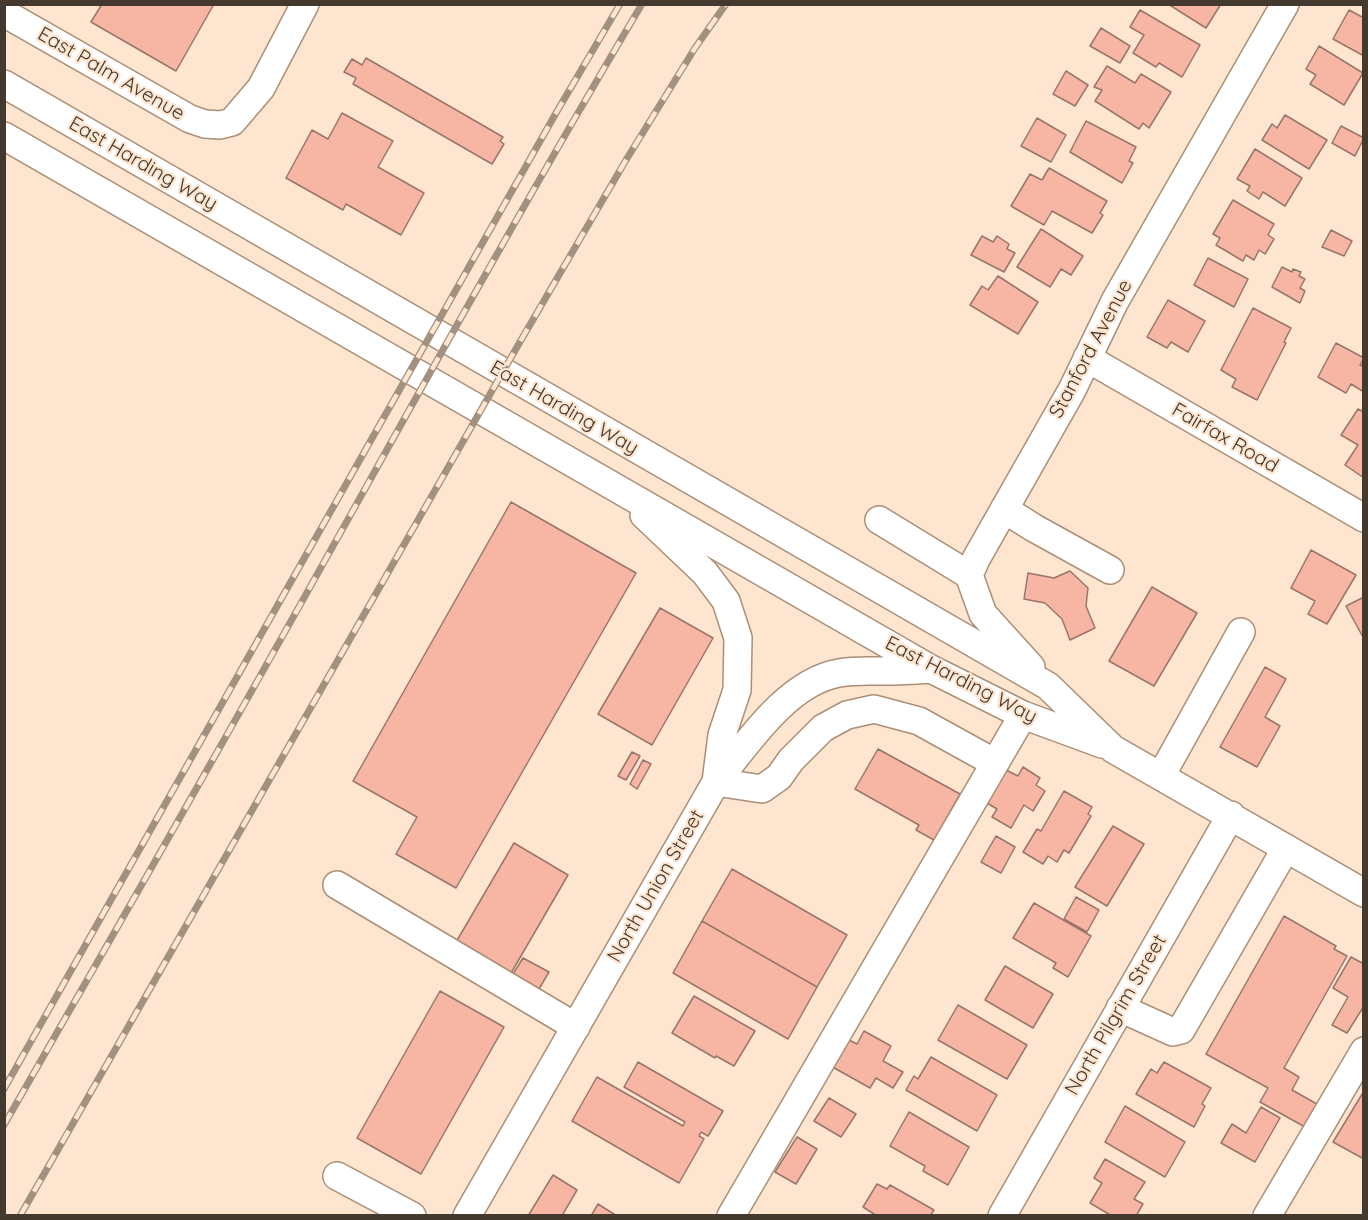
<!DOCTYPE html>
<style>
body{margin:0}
#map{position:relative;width:1368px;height:1220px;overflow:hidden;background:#fde5cf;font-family:Quicksand,sans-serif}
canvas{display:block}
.frame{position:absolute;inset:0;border:6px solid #44392e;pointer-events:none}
</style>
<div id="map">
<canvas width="1368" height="1220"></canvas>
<div class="frame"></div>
</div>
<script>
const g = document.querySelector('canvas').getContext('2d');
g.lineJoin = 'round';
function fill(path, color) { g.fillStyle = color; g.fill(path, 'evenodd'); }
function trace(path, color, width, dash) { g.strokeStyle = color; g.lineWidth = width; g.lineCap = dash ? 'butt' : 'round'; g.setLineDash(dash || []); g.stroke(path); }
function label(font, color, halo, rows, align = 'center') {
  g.font = font + ' Quicksand,sans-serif'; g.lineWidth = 4.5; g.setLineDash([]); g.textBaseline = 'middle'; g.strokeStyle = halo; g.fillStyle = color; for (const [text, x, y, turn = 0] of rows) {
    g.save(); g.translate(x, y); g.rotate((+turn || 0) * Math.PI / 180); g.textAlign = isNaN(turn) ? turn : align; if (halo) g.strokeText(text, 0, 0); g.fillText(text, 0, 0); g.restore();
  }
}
const building = new Path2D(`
 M102 4H214L176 71 91 22Z
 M1168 4H1221L1206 28Z
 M1140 10 1200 45 1182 77 1159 63 1156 67 1133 53 1144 35 1130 27Z
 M1349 10 1364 18V56L1333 39Z
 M1101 28 1130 46 1120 63 1090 46Z
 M1319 46 1363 73 1344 105 1310 84 1316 75 1306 69Z
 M366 58 503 137 500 141 504 144 492 164 353 84 356 78 344 72 352 59 362 65Z
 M1107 66 1135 83 1141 74 1171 92 1149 128 1143 123 1139 129 1095 101 1102 90 1094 87Z
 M1066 71 1088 85 1075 106 1053 94Z
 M342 113 393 141 378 167 424 193 401 235 346 204 343 210 286 178 312 130 328 139Z
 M1285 115 1327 140 1309 169 1262 140 1272 124 1277 128Z
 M1037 118 1066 135 1051 162 1021 146Z
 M1086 121 1136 147 1129 161 1133 163 1122 183 1070 152Z
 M1341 126 1364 138 1355 156 1332 143Z
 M1255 149 1302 178 1285 206 1263 192 1259 199 1247 191 1250 186 1237 179Z
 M1049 168 1107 201 1100 213 1103 215 1092 233 1052 211 1044 225 1011 206 1030 174 1042 180Z
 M1233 200 1274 224 1268 235 1274 239 1265 254 1259 250 1254 260 1246 255 1243 261 1216 245 1220 238 1213 234Z
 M1041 229 1083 256 1071 275 1061 269 1050 287 1017 267Z
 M1331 230 1352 241 1344 256 1322 247Z
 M982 236 993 242 997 236 1009 244 1007 249 1015 253 1004 272 971 255Z
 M1208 258 1248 279 1234 307 1194 285Z
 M1282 267 1292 272 1293 269 1301 272 1299 276 1305 279 1300 288 1305 291 1300 303 1272 287Z
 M998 276 1038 302 1018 334 970 305 982 286 988 290Z
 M1168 300 1205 321 1188 352 1171 342 1167 348 1147 337Z
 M1253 308 1291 328 1284 342 1286 343 1257 400 1232 387 1236 379 1221 370Z
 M1336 343 1364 358 1360 365 1364 367V392L1351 384 1346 393 1318 377Z
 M1358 409 1364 412V478L1345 465 1358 445 1341 435Z
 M511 502 636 573 456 888 396 854 417 817 353 781Z
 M1311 550 1356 575 1327 624 1308 614 1315 601 1291 588Z
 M1070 571 1088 588 1086 606 1095 628 1070 640 1062 619 1045 603 1024 599 1028 573 1054 578Z
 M1152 587 1197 613 1154 686 1109 661Z
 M1364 597V639L1346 606Z
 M660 608 713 638 652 745 598 714Z
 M1265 667 1286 679 1265 717 1280 726 1257 767 1220 747Z
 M878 749 960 794 934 840 916 830 919 825 855 789Z
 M632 752 640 756 626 780 618 776Z
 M643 760 651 764 637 789 630 784Z
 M1023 767 1040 778 1036 785 1045 791 1033 811 1024 805 1011 828 992 817 997 809 987 803 1006 770 1018 776Z
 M1064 791 1092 807 1088 814 1091 816 1069 853 1064 850 1057 862 1048 856 1043 864 1023 852 1037 829 1041 831Z
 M1113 826 1144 844 1107 906 1075 887Z
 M996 836 1015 847 1001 873 981 862Z
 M514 843 568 875 507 980 452 949Z
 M732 869 847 935 817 987 702 921Z
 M1076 897 1099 910 1087 932 1064 919Z
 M1034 903 1091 936 1068 977 1053 968 1056 963 1013 938Z
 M1284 916 1336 946 1334 949 1347 956 1284 1068 1299 1077 1292 1090 1317 1104 1305 1127 1260 1102 1268 1088 1206 1054Z
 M702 921 817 987 788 1039 673 973Z
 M1351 957 1364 964V1006L1347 1033 1332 1025 1348 997 1333 988Z
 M523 958 549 972 539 989 513 974Z
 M1005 966 1053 994 1033 1028 985 1000Z
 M440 991 504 1027 421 1174 357 1138Z
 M694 996 755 1031 734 1066 716 1056 715 1058 672 1033Z
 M958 1005 1027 1045 1007 1079 938 1040Z
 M864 1031 891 1046 883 1061 903 1072 893 1088 876 1078 870 1088 829 1065 845 1038 857 1044Z
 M931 1057 997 1095 977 1131 906 1090 914 1076 918 1079Z
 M638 1062 723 1111 708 1136 701 1132 699 1136 704 1139 679 1183 572 1121 597 1077 683 1126 685 1122 624 1087Z
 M1164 1062 1211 1088 1202 1104 1205 1106 1194 1127 1136 1094 1151 1069 1157 1073Z
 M1364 1091V1159L1333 1142Z
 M829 1098 856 1114 841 1137 814 1121Z
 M1125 1106 1185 1142 1165 1177 1105 1142Z
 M1261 1107 1280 1118 1255 1162 1221 1143 1232 1124 1246 1133Z
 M909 1112 969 1147 948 1185 923 1171 925 1166 890 1146Z
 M797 1137 817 1149 796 1184 775 1172Z
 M1105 1159 1145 1182 1134 1199 1143 1204 1136 1216H1112L1090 1203 1102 1183 1094 1178Z
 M553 1175 577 1190 563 1214 565 1216H528Z
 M877 1184 887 1189 890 1185 934 1210 930 1216H877L863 1207Z
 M598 1204 617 1216H591Z`);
const minor = new Path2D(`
 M4 13 190 119 205 124 220 125 232 122 261 88 305 4
 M4 84 1048 686 1113 749 1364 893
 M4 136 931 669 1023 715 1102 744
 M1087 358 1364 518
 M1004 509 1034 528 1110 570
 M644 515 705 573 726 601 738 638 737 690 722 735 716 782
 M879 520 969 575
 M1031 667 983 614 969 575 976 559 1072 390 1115 301 1285 4
 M1161 776 1241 632
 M716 782 762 789 779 777 791 760 823 728 847 715 874 709 919 721 995 763
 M337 885 576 1027
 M1120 1008 1173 1032 1181 1030 1286 848
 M337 1176 412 1216
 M467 1216 716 782C747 744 787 682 839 673 854 670 869 671 885 671 900 671 916 670 931 669
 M731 1216 1023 715
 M1002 1216 1231 815
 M1267 1216 1364 1051`);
const rail = new Path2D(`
 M4 1089 556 113 620 4
 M4 1125C75 1001 146 878 216 754 358 504 495 251 642 4
 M20 1216 517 347 626 160 695 48 726 4`);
const streetNames = [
 ["East Palm Avenue",111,74,30],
 ["East Harding Way",143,164,30],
 ["Stanford Avenue",1091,349,-62],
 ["East Harding Way",564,408,30],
 ["Fairfax Road",1225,438,30],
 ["East Harding Way",961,680,27],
 ["North Union Street",656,886,-60],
 ["North Pilgrim Street",1116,1015,-60]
];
fill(building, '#f7b6a3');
trace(building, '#99756a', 1.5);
trace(minor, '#ab8f77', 30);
trace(minor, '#fff', 27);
trace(rail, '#a39180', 7);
trace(rail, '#fde5cf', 4.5, [14]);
label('20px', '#44392e', '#fde5cf', streetNames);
</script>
